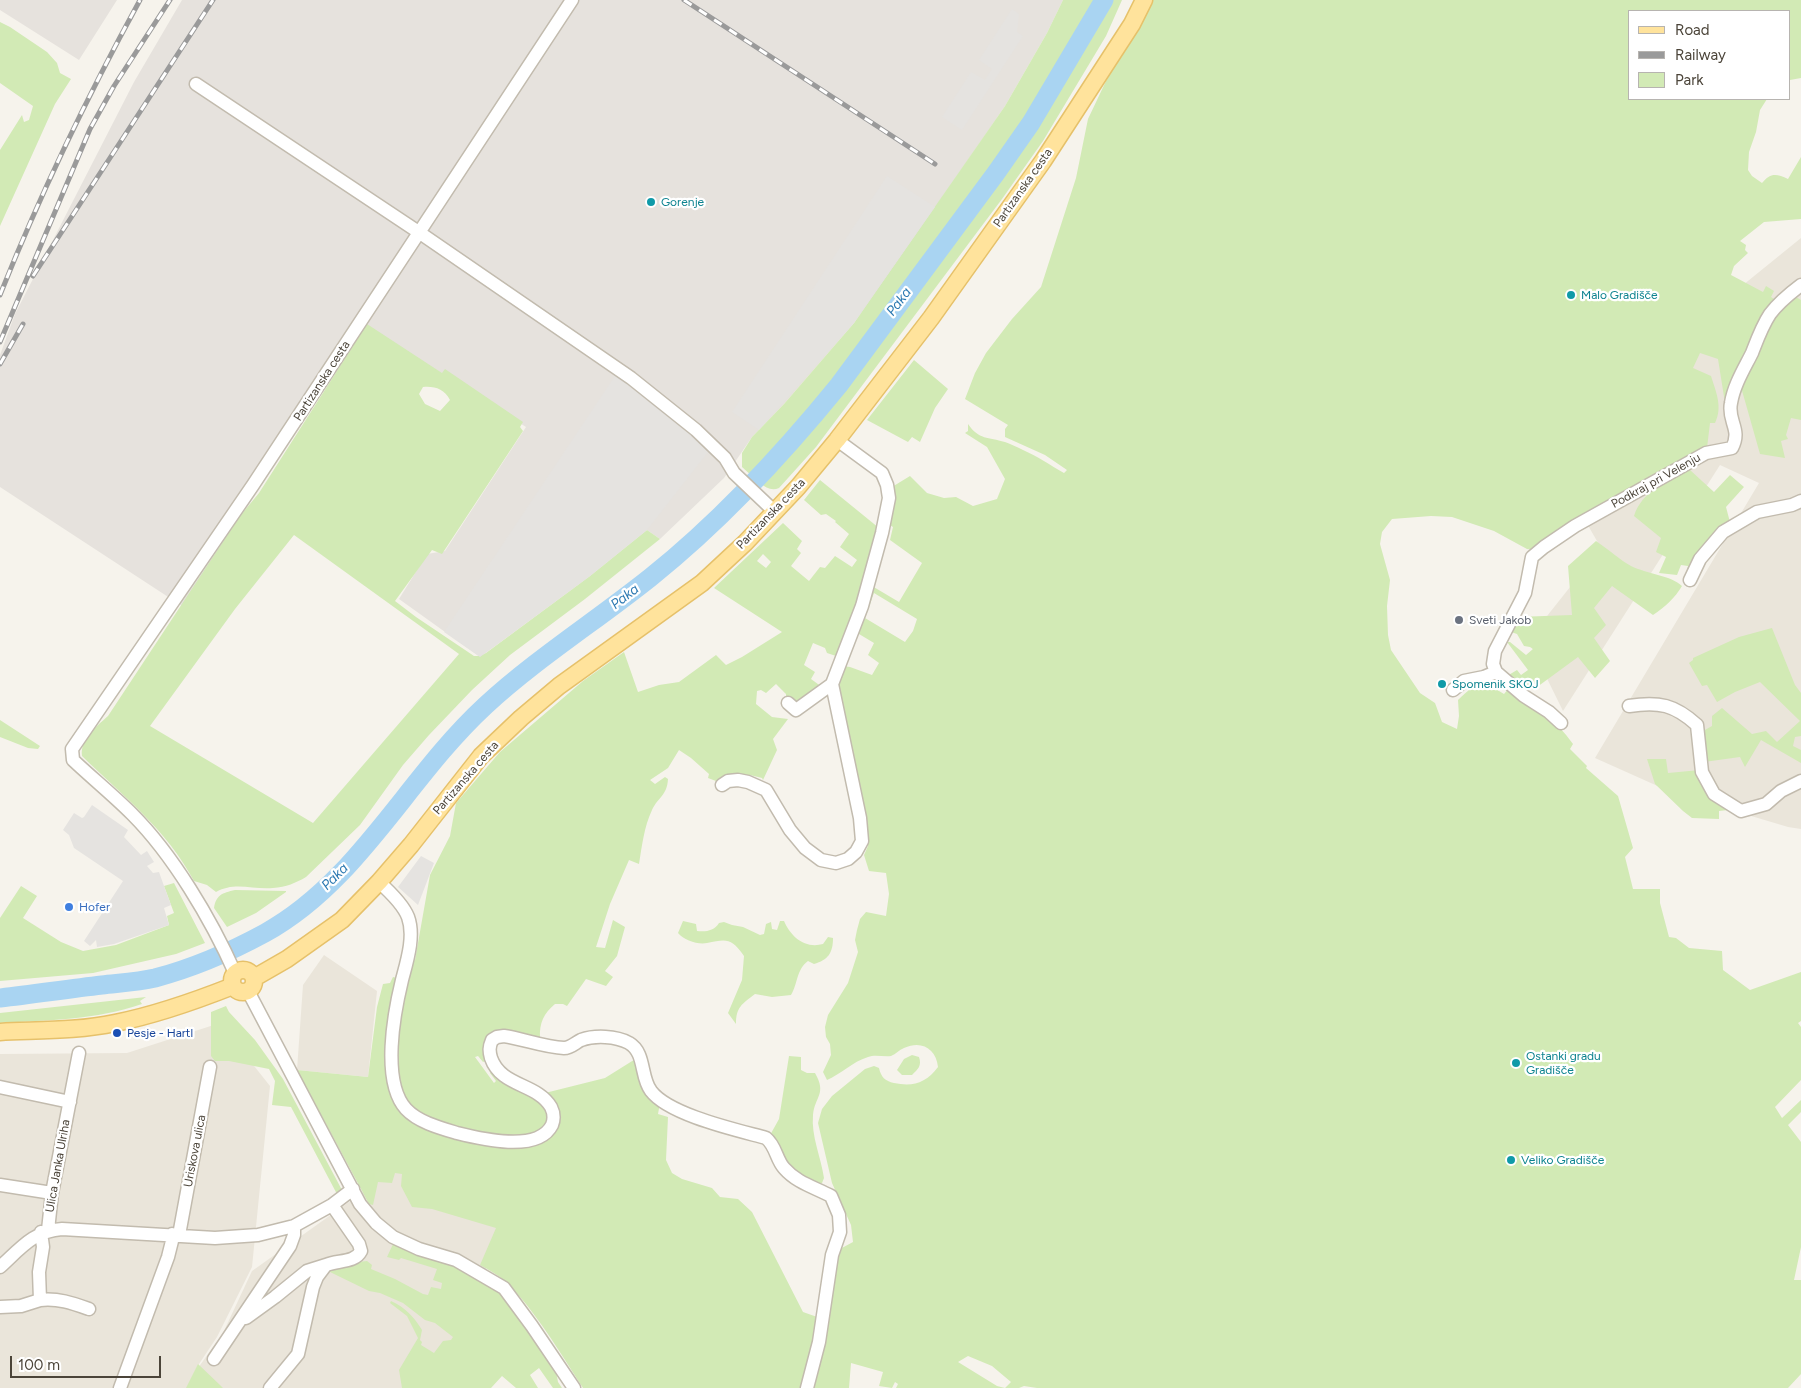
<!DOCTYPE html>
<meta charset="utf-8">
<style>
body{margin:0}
#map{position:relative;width:1801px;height:1388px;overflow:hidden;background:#f6f3ec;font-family:Figtree,sans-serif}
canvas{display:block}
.legend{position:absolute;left:1628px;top:10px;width:162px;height:90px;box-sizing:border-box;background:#fff;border:1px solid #b7b4b0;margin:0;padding:6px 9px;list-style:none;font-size:15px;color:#4b4439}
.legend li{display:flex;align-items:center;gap:10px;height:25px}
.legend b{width:25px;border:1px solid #b7b4b0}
.scale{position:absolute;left:10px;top:1356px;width:151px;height:22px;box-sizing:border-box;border:2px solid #4b4439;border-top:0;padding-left:6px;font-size:15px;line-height:18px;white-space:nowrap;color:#4b4439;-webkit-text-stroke:4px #fff;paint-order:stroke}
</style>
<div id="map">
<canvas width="1801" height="1388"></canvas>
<ul class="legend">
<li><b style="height:6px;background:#ffe39c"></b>Road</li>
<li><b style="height:6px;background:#9a9a9a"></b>Railway</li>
<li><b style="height:14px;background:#d2eab5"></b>Park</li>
</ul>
<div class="scale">100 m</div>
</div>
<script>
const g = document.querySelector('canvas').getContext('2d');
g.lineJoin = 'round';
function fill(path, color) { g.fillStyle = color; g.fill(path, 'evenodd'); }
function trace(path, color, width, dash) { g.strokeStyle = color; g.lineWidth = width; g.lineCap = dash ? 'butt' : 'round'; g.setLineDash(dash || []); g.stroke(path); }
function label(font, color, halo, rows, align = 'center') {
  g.font = font + ' Figtree,sans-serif'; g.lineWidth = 4.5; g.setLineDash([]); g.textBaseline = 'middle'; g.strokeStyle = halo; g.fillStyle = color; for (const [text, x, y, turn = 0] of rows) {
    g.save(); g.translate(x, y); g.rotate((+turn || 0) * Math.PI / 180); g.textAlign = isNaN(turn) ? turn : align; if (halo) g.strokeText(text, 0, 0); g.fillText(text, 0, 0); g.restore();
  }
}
const residential = new Path2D(`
 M1801 238V829L1788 827 1671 792 1595 758 1759 483 1720 465 1563 711 1528 640 1601 548 1567 489 1669 345Z
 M324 955 377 991 368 1077 297 1070 303 985Z
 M220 1023 270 1086 252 1267 217 1337 197 1367 187 1388H0V1054L127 1053Z
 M401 1165 502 1223 444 1388H214L198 1368 223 1333 252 1271Z`);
const industrial = new Path2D(`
 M0 0H117L79 60 0 10Z
 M182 0H1063L1047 33 1005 106 882 285 854 323 784 404 752 437 724 478 660 539 647 530 590 576 480 657 399 599 427 554 445 551 526 427 367 326 182 606 0 487V355L15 314 134 82Z`);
const green = new Path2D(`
 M1063 0H1100L1047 92 1004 156 845 370 820 403 753 477 742 467V453L752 437 784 404 854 323 1005 106 1047 33Z
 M1108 0H1122L1106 36 1043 141 1002 199 816 447 779 488C772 491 766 488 760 483L825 411 997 180 1052 98Z
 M1153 0H1801V78L1790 80V11H1630V99H1767L1760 110 1756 132 1749 152 1748 170 1752 176 1762 183C1770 173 1776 173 1788 179L1801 157V219L1764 222 1740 241 1746 245 1745 250 1748 253 1734 266 1731 275 1763 292 1766 286 1774 291 1771 297 1777 301 1725 403 1718 359 1700 353 1693 368 1711 376C1716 392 1723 407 1715 423H1710L1707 448 1535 550 1527 549 1494 531 1452 517 1431 516 1392 519 1382 532 1380 544 1390 580 1387 606 1388 635 1391 650 1420 693 1435 703 1442 722 1457 729 1459 716 1458 700C1468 690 1476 684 1489 678L1498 680 1494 688 1504 694 1510 687C1535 705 1555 719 1573 744L1570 749 1587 766 1586 768 1618 796 1633 848 1625 857 1633 889H1660V903L1669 937 1676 938 1689 948 1722 951 1723 970 1750 990 1801 972V1021L1798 1023 1801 1027V1080L1775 1107 1782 1118 1801 1100V1112L1788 1125 1801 1142V1247L1794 1280H1801V1374L1788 1388H1037L1024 1386 1019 1388H896L898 1384 895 1382 892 1388 879 1386 883 1372 851 1363 849 1388H811L832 1270 840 1249 853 1242 851 1225 832 1183 818 1123 822 1109 832 1096 865 1069 874 1066 879 1068C881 1077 885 1081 894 1083 913 1087 926 1083 938 1067 936 1049 922 1040 904 1048 899 1050 896 1054 891 1056 883 1057 875 1054 868 1057 852 1062 841 1074 827 1080L823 1072 831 1055 830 1044 826 1037 825 1027 828 1015 848 983 858 952 855 940 857 930 860 919 866 912 886 916 889 894 886 873 869 871 864 855 868 846V839L836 689 843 666 850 667 872 675 879 663 868 655 874 643 854 631 872 586 899 602 922 563 890 540 893 527 886 523 892 487 910 476 927 493 944 498 956 497 973 506 997 499 1005 479 987 447 965 433 968 431V424C979 440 988 437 1005 442 1011 444 1017 447 1023 450 1037 456 1050 465 1064 473L1067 470 1045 455 1005 437V429L1008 425 965 399 975 373 986 353 1012 319 1041 287 1076 178 1088 119 1106 81ZM874 593 917 619 913 631 905 642 865 618ZM968 1356 992 1366 1011 1382 1005 1388 997 1386 958 1362Z
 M0 22 10 27 47 52 57 63 60 73 71 79 55 104 0 226V150L22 115 24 122 29 120 33 106 0 83Z
 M1796 297 1801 300V420L1791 418 1786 435 1788 439 1781 441 1785 458 1760 454 1741 387 1763 337 1775 316 1789 299Z
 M367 324 442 373 445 369 523 422 520 427 523 431 442 554 432 550 395 601 416 617 474 656H479L486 653 590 576 647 530 660 539 585 599 510 655 472 690 429 735 403 765 360 825 306 877C296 883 286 887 273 888 253 890 235 881 216 892L207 885 194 881C167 830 123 796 82 756 80 739 96 727 108 716L240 516 259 493ZM423 387C435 386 444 389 450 400L440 411 425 404 419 394ZM294 535 459 654 313 823 150 726 235 609Z
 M914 360 948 389 935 408 920 442 912 437 908 442 867 420Z
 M1690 470 1714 492 1730 475 1744 487 1726 507 1731 526 1689 575 1686 574 1688 566 1681 565 1677 575 1659 573 1666 557 1656 552 1661 538 1634 516C1642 491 1667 481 1690 470Z
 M820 480 879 528 865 586 839 657 827 653 825 648 813 643 804 665 815 672 811 679 822 687 801 706 786 699V694L776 684 766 693 761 690 757 691 756 704 772 717 788 719 773 739 777 750 763 780 762 778 750 775 747 777H730L716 781 708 778 709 774 691 758 679 750 668 768 650 780 655 784 665 777 668 779C667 796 658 797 652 810 644 827 642 846 639 864L629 860 610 904 596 947 605 948 613 920 625 927 617 956 605 971 613 977 606 986 586 979 567 1006 563 1004H555C544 1013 539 1023 540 1038L501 1033 488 1060 483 1062 478 1056 475 1057 494 1083 496 1081 490 1073 494 1070 546 1105 551 1121 529 1139 471 1134 414 1113 398 1088 395 1064 406 961 415 960 430 875 450 836 456 803 500 752 583 681 624 652 638 692 659 685 679 682 716 655 726 665 742 657 782 632 714 588 783 523 802 541 797 549 801 553 791 566 809 581 820 567 825 568 835 556 852 567 857 560 840 547 849 534 835 522 836 521 826 514 821 515 804 500ZM763 554 771 562 766 568 757 561Z
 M1596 541C1608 549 1620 560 1631 566 1647 574 1670 575 1682 586 1675 598 1665 607 1653 615L1612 586 1594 608 1606 625 1594 638 1610 661 1595 678 1578 657 1533 690 1518 679 1514 683 1507 676 1517 670 1521 675 1528 670 1507 642H1510L1526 655 1533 649 1530 647 1524 646 1517 634 1511 632 1517 617 1572 615 1568 566Z
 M1772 628 1795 685 1801 693V736L1795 737 1793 746 1801 750V763L1761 740 1745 767 1740 757 1704 762 1703 731 1712 726V716L1722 708 1752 734 1766 731 1777 742 1800 721 1760 682 1735 692 1717 702 1707 685 1702 686 1689 663 1693 660V658L1739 637Z
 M0 720 40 746 38 749 28 748 0 737Z
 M1647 759H1666L1668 773 1700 770 1729 806 1728 810 1719 811V819L1692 818 1683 811 1655 784Z
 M174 883 205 943 176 954 93 973 0 981V918L21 886 37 896 23 918 61 942 83 951 116 945 169 925 167 916 174 913 164 886Z
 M235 890 286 891V892L256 913 227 927 214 908C216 895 222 893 235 890Z
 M683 921 696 924 697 931C706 932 714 931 719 923L724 922 732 925 743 927 760 935 764 934 766 924 771 922 772 929 777 930 780 921H784C791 937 805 949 823 944L828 937 833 938C833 953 828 960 814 964L808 961C796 970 798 984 791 995L772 997 755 994C742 1004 736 1007 736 1024L728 1013 742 980 744 956C731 938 727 939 707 943 698 945 684 940 678 933Z
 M393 977 397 978 389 1065 409 1115 510 1144 555 1126 541 1094 605 1078 637 1058 660 1103 658 1114 668 1117 666 1160 672 1173 682 1179 712 1188 720 1197 738 1199 752 1212 803 1312 820 1318 801 1388H583C561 1354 535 1310 506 1282 498 1275 489 1270 480 1265L496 1228 432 1209 412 1207 401 1186 402 1174 395 1173 392 1183 378 1182 373 1205 369 1204 297 1070 368 1077 377 1007 383 984 390 983Z
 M146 997 140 1001 142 1004C96 1020 48 1020 0 1023V1013Z
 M226 1006 229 1012 255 1040 283 1079 343 1192 338 1196 291 1107 272 1105 275 1081 269 1069 229 1061H215L211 1056V1012Z
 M912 1055 919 1057C922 1066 918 1069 912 1075H902L897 1070 904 1059Z
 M789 1056 801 1057V1070L807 1073H815C827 1094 815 1096 813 1115 811 1136 821 1157 824 1178L822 1183 817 1185 793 1173 769 1137 779 1119Z
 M394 1242 460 1269 500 1291 555 1366 558 1382 562 1388H553L539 1368 530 1375 538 1388H516L502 1376 491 1388H402L399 1370 418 1338 407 1316 390 1303 391 1301C405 1307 414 1317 422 1330L420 1340 422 1342 421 1345 434 1353 443 1341 451 1340 453 1337 435 1323 425 1320 403 1303 380 1293 369 1291 330 1272V1268L333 1265 367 1261 372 1265 371 1269 395 1279 423 1294 428 1295 431 1287 441 1289 442 1283 433 1280 437 1269 401 1258 399 1260 387 1257Z
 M198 1364 220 1385 223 1388H186Z`);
const parking = new Path2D(`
 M1012 9 1019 14 1017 32 1023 36 962 130 942 117 971 72 985 80 992 69 979 60Z
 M887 176 935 207 854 323 759 430 732 412Z
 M617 373 712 447 647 530 590 576 480 657 444 632Z
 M92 805 128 830 124 837 141 855 147 851 154 862 147 866 153 873 159 872 164 886 171 905 164 908 169 925 114 944 97 947 96 940 90 946 84 941 123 881 74 848 69 835 63 830 74 813 82 818 84 817Z
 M421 856 434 863 418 905 398 887Z`);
const river = new Path2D(`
 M0 998C34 994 68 989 102 985 119 983 138 982 155 978 193 968 230 952 265 933 359 881 407 778 485 706 536 659 596 621 651 577 721 521 782 455 839 385L996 173 1031 123 1104 0`);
const minor = new Path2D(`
 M196 84 420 233 631 378 696 430 725 458 734 473 775 512
 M1690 580 1700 559 1723 532 1757 512 1792 505 1801 501
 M1453 690 1464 681 1484 677 1496 672
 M788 703 796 710 832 684
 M1629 706C1659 701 1675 705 1697 725L1702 772 1714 794 1741 811 1766 804 1781 791 1801 781
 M1561 723 1549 712 1524 696 1496 672 1493 664 1495 651 1525 593 1532 557 1544 547 1575 526 1706 453 1732 448C1742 429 1727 421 1731 403 1734 385 1744 369 1752 353 1757 340 1762 326 1770 314 1779 302 1789 294 1801 285
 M722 785 728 781 738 780 748 782 766 790 790 830 805 848 821 860 836 863 848 859 856 852 862 841 860 818 832 684 862 606 882 533 889 498 887 485 882 473 837 440
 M379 882C389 891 403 904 408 917 415 936 407 961 402 980 394 1013 381 1081 406 1109 418 1122 440 1128 457 1133 481 1139 538 1153 552 1125 554 1120 554 1113 551 1107 537 1083 501 1087 491 1058 489 1051 489 1047 492 1040L497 1037 504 1036C524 1039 544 1047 564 1048 571 1048 575 1043 581 1040 595 1035 616 1036 629 1043 646 1053 640 1077 651 1091 669 1115 737 1130 766 1138 776 1146 776 1159 784 1168 797 1183 814 1187 831 1196L839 1215 840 1232 832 1255 819 1342 807 1388
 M235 973C211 919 173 855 132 814 113 795 92 778 73 760L72 749 253 485 572 0
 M248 991 360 1204 376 1223 393 1237 419 1249 456 1260 504 1288 532 1326 574 1388
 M0 1087 70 1102
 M0 1185 52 1193
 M48 1230 52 1193 79 1053
 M179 1235 210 1067
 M0 1267C20 1249 33 1231 62 1229L215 1238 258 1235 294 1226 332 1205 353 1189
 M40 1300C58 1298 72 1303 89 1309
 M0 1307 21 1306 40 1300 39 1272 43 1247 41 1232
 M246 1318 275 1297 307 1271 326 1265
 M214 1359 290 1246 294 1235V1226
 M120 1388 168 1257 172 1241V1234
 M270 1388 298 1354 313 1287 317 1277 326 1265C338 1260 355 1263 361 1251L359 1244 332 1205`);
const major = new Path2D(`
 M232 981a11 11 0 1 1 22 0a11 11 0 1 1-22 0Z
 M254 978 287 959 342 920 379 882 411 845 481 756 521 718 559 686 702 583 745 543 798 487 837 440 931 318 1043 161 1132 24 1144 0
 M0 1032C38 1030 78 1031 115 1023 156 1015 195 1001 233 986`);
const rail = new Path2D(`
 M684 0 935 164
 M33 276 213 0
 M0 295C41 192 87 97 140 0
 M0 342 90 129 114 86 170 0
 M0 364 23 324`);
const markers = [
 [651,202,5,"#0f9aa8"],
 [1571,295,5,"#0f9aa8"],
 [1459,620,5,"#6b7280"],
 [1442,684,5,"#0f9aa8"],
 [69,907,5,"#3f7fe0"],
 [117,1033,5,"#1a4fb4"],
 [1516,1063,5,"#0f9aa8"],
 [1511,1160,5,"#0f9aa8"]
];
const streetNames = [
 ["Partizanska cesta",1023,188,-55],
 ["Partizanska cesta",322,381,-57],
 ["Podkraj pri Velenju",1656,481,-29],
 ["Partizanska cesta",771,514,-46],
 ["Partizanska cesta",466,778,-49],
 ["Uriskova ulica",195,1151,-79],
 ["Ulica Janka Ulriha",58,1166,-80]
];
const cultureNames = [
 ["Gorenje",661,202],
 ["Malo Gradišče",1581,295],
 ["Spomenik SKOJ",1452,684],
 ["Ostanki gradu",1526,1056],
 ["Gradišče",1526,1070],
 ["Veliko Gradišče",1521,1160]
];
const worshipNames = [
 ["Sveti Jakob",1469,620]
];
const shopNames = [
 ["Hofer",79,907]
];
const transitNames = [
 ["Pesje - Hartl",127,1033]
];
const waterNames = [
 ["Paka",899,302,-53],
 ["Paka",625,597,-38],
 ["Paka",335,877,-45]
];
fill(residential, '#eae5da');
fill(industrial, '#e6e2dd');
fill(green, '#d2eab5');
fill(parking, '#e5e3e0');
trace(river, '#a9d4f2', 19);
trace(minor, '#c2bbae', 15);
trace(major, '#e6c16a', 19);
trace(minor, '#fff', 12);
trace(major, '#ffe39c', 16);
trace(rail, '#9a9a9a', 5);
trace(rail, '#fff', 3, [9]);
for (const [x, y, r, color] of markers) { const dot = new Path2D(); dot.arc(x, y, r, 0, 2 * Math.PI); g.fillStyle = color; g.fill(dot); trace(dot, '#fff', 2); }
label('12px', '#4b4439', '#fff', streetNames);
label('12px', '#0d838f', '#fff', cultureNames, 'left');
label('12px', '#5b616d', '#fff', worshipNames, 'left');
label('12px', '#366cbe', '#fff', shopNames, 'left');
label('12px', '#164399', '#fff', transitNames, 'left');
label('italic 14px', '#2e7ab2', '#fff', waterNames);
</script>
